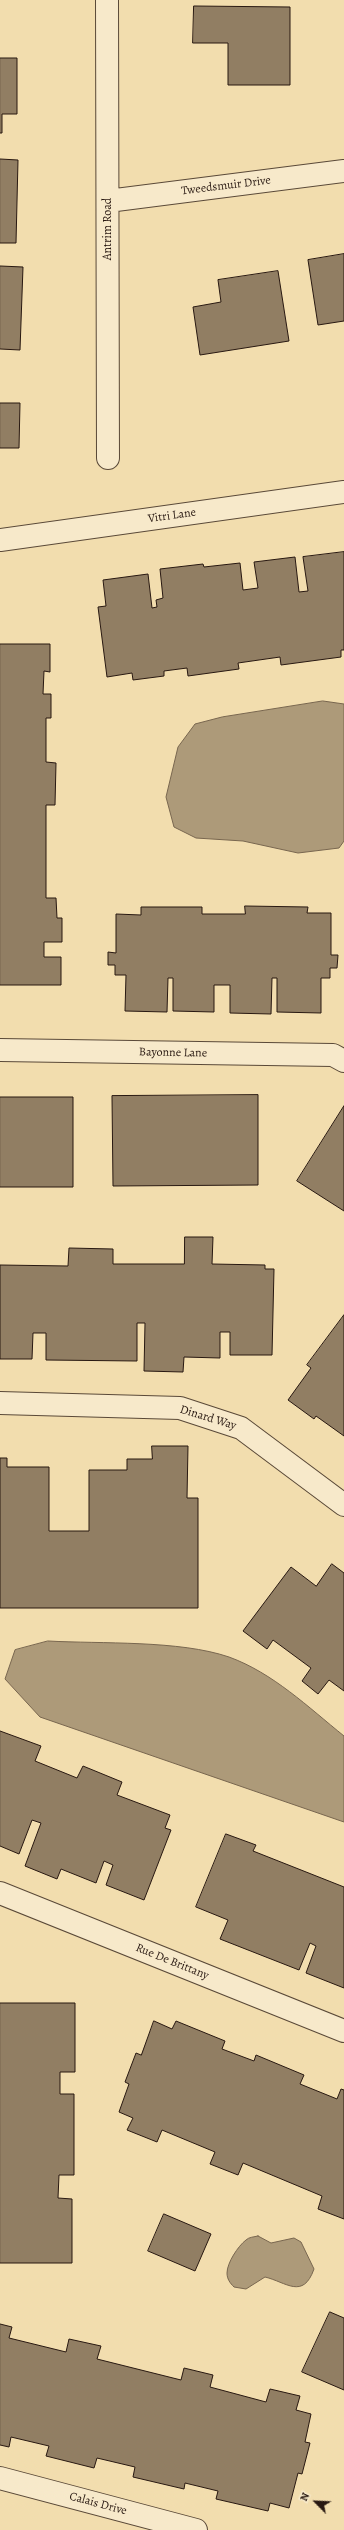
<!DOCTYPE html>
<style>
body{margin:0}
#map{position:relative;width:344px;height:2530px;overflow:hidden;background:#f2ddae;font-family:Alegreya,serif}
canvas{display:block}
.north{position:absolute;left:296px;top:2482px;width:40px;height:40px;-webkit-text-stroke:3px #f7e9ca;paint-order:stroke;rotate:294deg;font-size:11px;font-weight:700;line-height:16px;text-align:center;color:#281811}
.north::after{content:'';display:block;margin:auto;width:14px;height:18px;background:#281811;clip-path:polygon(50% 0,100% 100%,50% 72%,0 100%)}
</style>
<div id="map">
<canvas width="344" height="2530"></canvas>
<div class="north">N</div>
</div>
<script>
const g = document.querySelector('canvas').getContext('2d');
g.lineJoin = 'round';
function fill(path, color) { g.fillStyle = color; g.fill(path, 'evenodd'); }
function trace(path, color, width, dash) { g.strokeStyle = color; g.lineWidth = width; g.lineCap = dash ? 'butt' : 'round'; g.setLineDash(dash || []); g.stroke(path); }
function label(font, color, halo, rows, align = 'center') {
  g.font = font + ' Alegreya,serif'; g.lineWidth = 3; g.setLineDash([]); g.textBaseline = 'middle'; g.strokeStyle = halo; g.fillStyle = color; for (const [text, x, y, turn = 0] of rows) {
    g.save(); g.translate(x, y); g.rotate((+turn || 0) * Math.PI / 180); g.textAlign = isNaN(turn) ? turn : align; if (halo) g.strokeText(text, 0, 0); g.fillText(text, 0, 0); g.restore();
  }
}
const water = new Path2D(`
 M323 701 344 704V841L339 848 298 853 243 841 196 838 174 827 166 797 178 747 195 724 222 717Z
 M48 1641C102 1644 179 1640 229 1657 273 1673 308 1707 344 1736V1822L40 1717 5 1679 15 1650Z
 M258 2236 271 2243 294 2238 301 2242 314 2269C303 2300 286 2282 265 2277L246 2289 234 2287C230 2283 227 2279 227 2273 227 2263 238 2246 246 2240 249 2237 254 2237 258 2236Z`);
const building = new Path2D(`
 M194 6 290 7V85H228V43H193Z
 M0 58H17V114H2V133H0Z
 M0 159 18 160 16 243H0Z
 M344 254V321L318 325 308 260Z
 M0 266 23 267 20 350 0 349Z
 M278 271 289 341 200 355 193 307 221 302 218 280Z
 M0 403H20L19 448H0Z
 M344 552V650H341V657L281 665 280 657 238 663 239 669 188 676 187 668 164 671V676L133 680 132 673 107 677 98 607 106 606 103 580 148 574 152 608 157 607 156 600 163 598 160 569 203 564 204 567 240 563 243 590 258 588 254 562 295 557 299 592 308 591 303 557Z
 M0 644H50V672L44 671 43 694H51V718H46V762L56 763 55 805H46V898H56L57 918H62V942H44V957H61V985H0Z
 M245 906 308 907 307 913H331V955H338L337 968H330V978H321V1013L277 1012V978H272L271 1014 230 1013V985H214V1012L173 1011V978H168L167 1012 125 1011 126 975H115V965H108V952L116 953V914L141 915V907H202V914H245Z
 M258 1095V1185L113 1186 112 1096Z
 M0 1097H73V1187H0Z
 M344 1106V1211L297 1181Z
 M185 1237H213L212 1264 265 1265V1269H274L272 1355H230V1332H220V1358L184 1357 183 1372 144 1371 145 1323H137V1361L46 1360V1333H33L32 1359H0V1265L68 1266 69 1248 113 1249V1264H184Z
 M344 1315V1436L316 1416 314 1419 288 1400 311 1368 307 1365Z
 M152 1446H188L187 1498H198V1608H0V1458H7V1467H49V1531H89V1470H127V1459H152Z
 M332 1564 344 1573V1691L329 1680 318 1694 302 1681 311 1668 273 1640 267 1649 243 1631 291 1567 316 1586Z
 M0 1731 41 1746 35 1761 77 1778 83 1766 122 1782 117 1795 170 1815 165 1828 171 1830 144 1900 106 1885 113 1865 104 1861 96 1883 61 1869 57 1879 25 1866 41 1823 32 1820 19 1854 0 1846Z
 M226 1834 256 1845 253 1851 344 1887V1988L306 1973 316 1946 310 1943 299 1970 220 1939 228 1920 196 1907Z
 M0 2003H75V2072H60V2094H74V2175H59L58 2198 72 2199V2263H0Z
 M154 2021 172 2029 176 2021 225 2041 222 2049 254 2061 256 2055 304 2075 300 2084 337 2099 341 2089 344 2090V2219L318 2209 322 2196 243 2163 238 2175 210 2164 215 2152 162 2130 157 2142 127 2130 133 2118 119 2112 129 2084 125 2082 136 2053 141 2055Z
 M164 2214 211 2234 195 2271 148 2251Z
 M330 2312 344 2318V2390L302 2372Z
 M0 2324 12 2327 9 2338 66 2352 69 2339 101 2346 97 2359 181 2380 184 2368 213 2375 210 2387 266 2402 270 2389 300 2396 296 2410 311 2414 305 2442 310 2443 302 2474 298 2473 289 2508 270 2503 268 2511 216 2499 218 2491 185 2483 184 2489 133 2477 135 2467 97 2458 94 2468 46 2456 49 2446 11 2437 9 2447 0 2445Z`);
const street = new Path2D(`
 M107 0 108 458
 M108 201 344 171
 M0 540 344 492
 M0 1050 333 1055 344 1061
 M0 1403 180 1408 241 1428 344 1505
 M0 1893 344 2031
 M0 2478 196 2530`);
const streetNames = [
 ["Tweedsmuir Drive",226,186,-7],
 ["Antrim Road",108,229,-90],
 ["Vitri Lane",172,516,-8],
 ["Bayonne Lane",173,1053,1],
 ["Dinard Way",208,1418,17],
 ["Rue De Brittany",172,1962,22],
 ["Calais Drive",98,2504,15]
];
fill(water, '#ad9a79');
trace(water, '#78664f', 1);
fill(building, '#917e63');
trace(building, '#281811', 1);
trace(street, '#5a4938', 24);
trace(street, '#f7e9ca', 22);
label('12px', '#281811', '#f7e9ca', streetNames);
</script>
